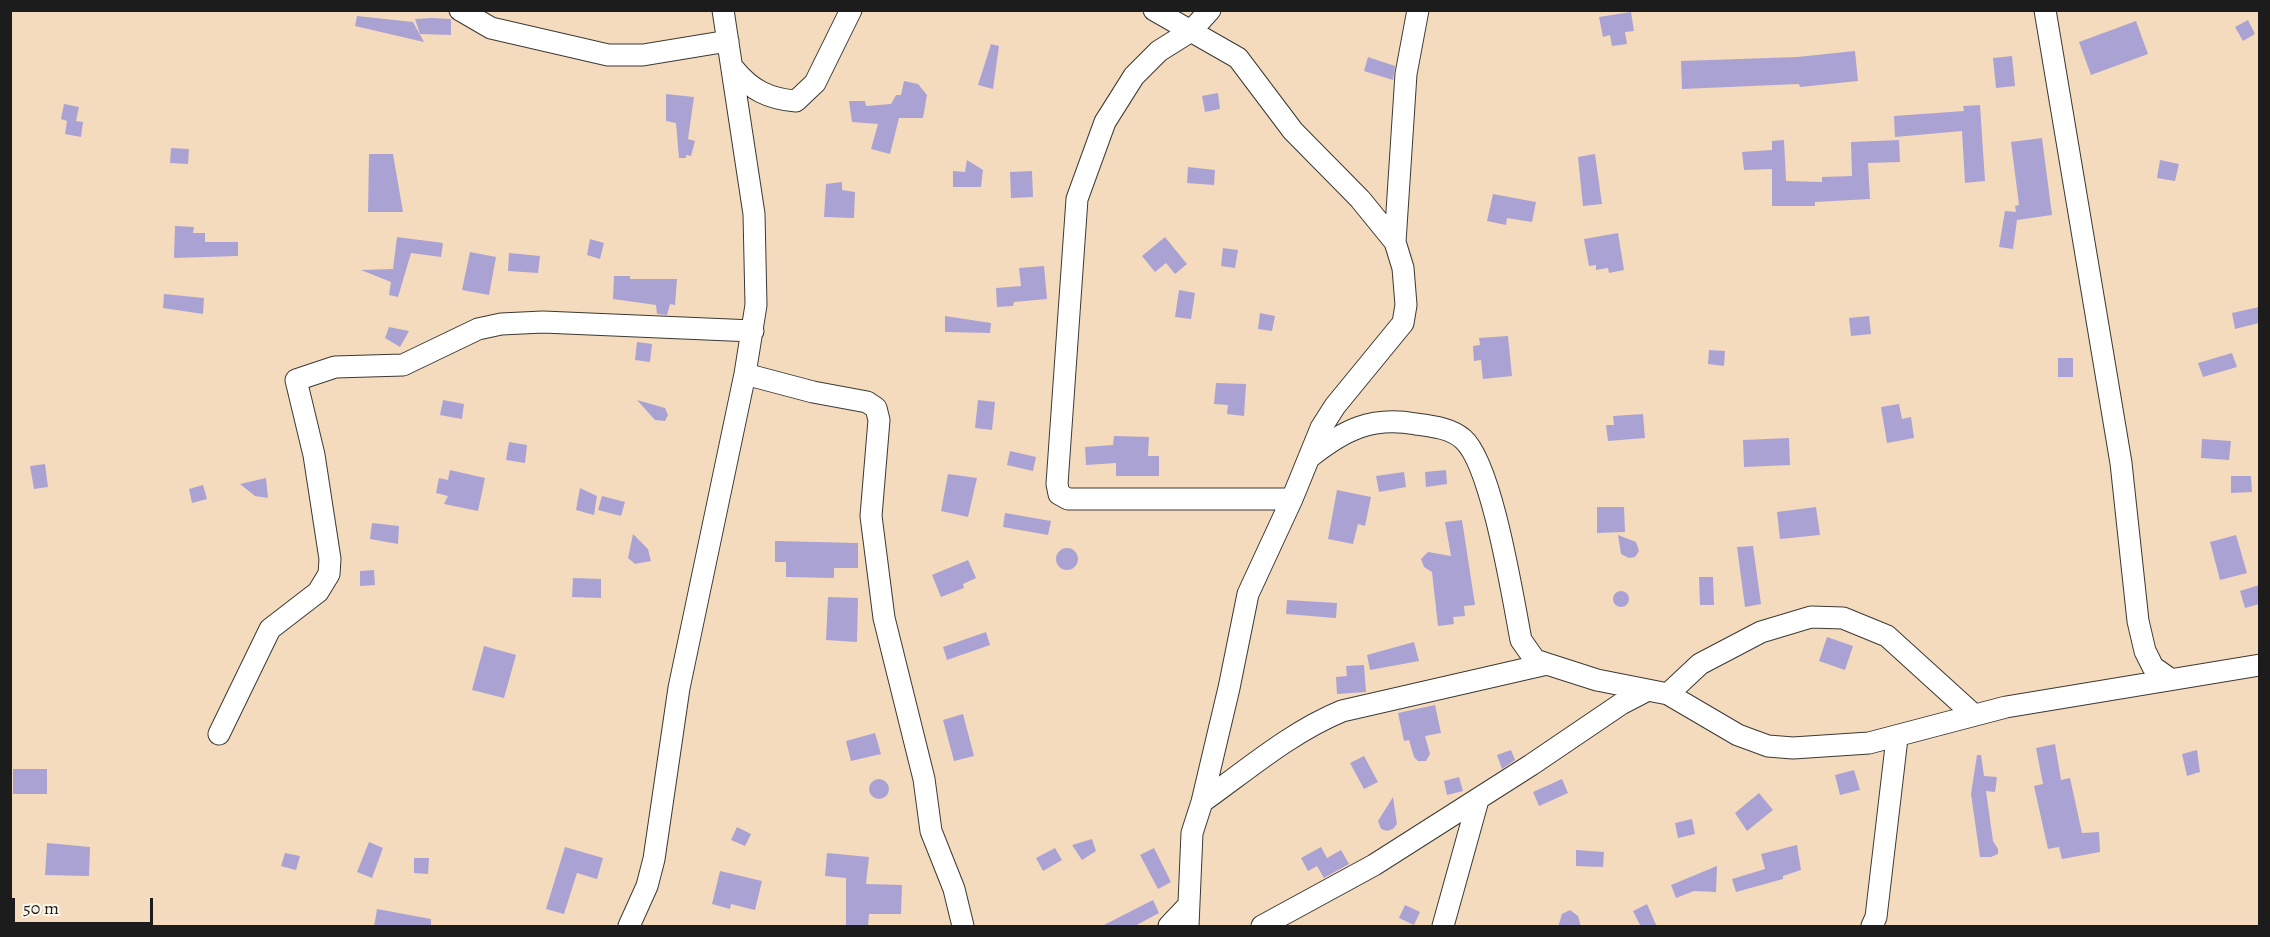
<!DOCTYPE html>
<style>
body{margin:0}
#map{position:relative;width:2270px;height:937px;overflow:hidden;background:#f4dbbe;font-family:Alegreya,serif}
canvas{display:block}
.frame{position:absolute;inset:0;border:12px solid #1c1c1c;pointer-events:none}
.scale{position:absolute;left:12px;top:898px;width:141px;height:27px;box-sizing:border-box;border:3px solid #1c1c1c;border-top:0;padding-left:8px;font-size:18px;line-height:21px;white-space:nowrap;color:#1c1c1c;-webkit-text-stroke:4px #fbf7ec;paint-order:stroke}
</style>
<div id="map">
<canvas width="2270" height="937"></canvas>
<div class="frame"></div>
<div class="scale">50 m</div>
</div>
<script>
const g = document.querySelector('canvas').getContext('2d');
g.lineJoin = 'round';
function fill(path, color) { g.fillStyle = color; g.fill(path, 'evenodd'); }
function trace(path, color, width, dash) { g.strokeStyle = color; g.lineWidth = width; g.lineCap = dash ? 'butt' : 'round'; g.setLineDash(dash || []); g.stroke(path); }
const building = new Path2D(`
 M1631 12 1634 31 1625 32 1627 44 1612 46 1610 35 1603 37 1599 17Z
 M357 16 413 22 424 42 355 26Z
 M431 18 451 19V35L420 34 415 19Z
 M2248 20 2255 34 2243 41 2235 27Z
 M2136 21 2148 54 2091 75 2079 42Z
 M991 44 999 46 993 89 978 85Z
 M1855 51 1858 81 1800 87 1799 84 1682 89 1681 61 1797 57Z
 M2012 56 2015 86 1996 88 1993 58Z
 M1368 57 1395 66 1393 80 1364 71Z
 M904 81 918 84 927 95 923 118H899L890 154 871 149 878 124 852 122 849 101H865L866 106 891 104 896 95H901Z
 M1218 93 1220 109 1205 112 1202 96Z
 M666 94 694 97 688 139 695 141 691 156 686 155V158H679L676 123 666 121Z
 M64 104 79 107 76 121 83 122 81 137 65 134 67 121 61 119Z
 M1980 105 1985 181 1965 183 1962 131 1895 137 1894 116 1964 111 1963 106Z
 M2042 138 2052 215 2017 220 2013 249 1999 247 2005 211 2016 212 2015 206 2019 205 2011 142Z
 M1784 140 1786 181 1822 182V177L1852 176 1851 142 1899 140 1900 162 1868 163 1870 199 1815 202V206H1772V169L1744 170 1742 152 1772 150V141Z
 M171 148 189 149 188 164 170 163Z
 M369 154H393L403 212H368Z
 M1595 154 1602 204 1583 206 1578 157Z
 M967 160 983 170 981 187H953V171L965 172Z
 M2160 160 2179 164 2175 181 2157 178Z
 M1188 167 1215 170 1214 185 1187 183Z
 M1032 171 1033 197 1011 198 1010 172Z
 M842 182V190L855 192 854 218 824 217 826 184Z
 M1493 194 1536 202 1532 222 1507 218 1506 225 1487 221Z
 M175 226 194 227 193 233H205V242H238V256L174 258Z
 M1618 233 1624 270 1609 273 1608 268 1596 270V265L1589 266 1584 239Z
 M397 237 443 243 441 257 411 253 398 297 389 295 391 282 361 270 393 269Z
 M1165 237 1187 264 1175 274 1166 263 1155 272 1142 256Z
 M590 239 604 243 600 259 587 255Z
 M1223 248 1238 250 1235 268 1221 266Z
 M470 252 496 257 489 295 462 290Z
 M509 253 540 256 538 273 508 271Z
 M1044 266 1047 299 1014 302 1013 306 997 307 996 288 1021 286 1019 268Z
 M614 276H630V279H677L675 305 670 304 667 315 657 314 656 305 613 299Z
 M1179 290 1195 293 1191 319 1175 317Z
 M164 294 204 298 203 314 163 308Z
 M2259 307V323L2235 329 2232 313Z
 M1260 313 1275 316 1272 331 1258 329Z
 M945 316 991 323 990 333 945 332Z
 M1869 316 1871 334 1851 336 1849 318Z
 M389 327 409 331 400 347 385 338Z
 M1508 336 1512 376 1483 379 1481 360 1474 361 1473 346 1480 345 1479 338Z
 M637 342 652 344 650 362 635 360Z
 M1709 350 1725 351 1724 366 1708 364Z
 M2232 353 2237 367 2203 377 2198 363Z
 M2058 358H2073V377H2058Z
 M1216 383 1246 384 1244 416 1227 414 1228 405 1214 404Z
 M443 400 464 404 462 419 440 415Z
 M637 400 665 408 668 415 665 421 655 420Z
 M978 400 995 402 992 430 975 428Z
 M1899 404 1902 419 1911 417 1914 438 1887 443 1881 407Z
 M1643 414 1645 438 1608 441 1606 425H1614L1613 416Z
 M1114 436 1149 437 1148 456H1159V476H1116V463L1086 465 1085 447 1113 445Z
 M1789 438 1790 465 1744 467 1743 440Z
 M2202 439 2231 441 2229 460 2201 458Z
 M509 442 527 445 525 463 506 460Z
 M1010 451 1036 457 1033 471 1007 465Z
 M45 464 48 487 34 489 30 466Z
 M450 470 485 478 478 511 444 504 448 496 436 493 439 478 448 480Z
 M1446 470 1447 484 1426 487 1425 472Z
 M1404 472 1406 487 1379 492 1376 476Z
 M948 474 977 478 968 517 941 511Z
 M2231 476H2251L2252 492 2231 493Z
 M266 478 268 498 255 496 240 484Z
 M203 485 207 499 192 503 189 489Z
 M580 488 597 496 594 515 576 510Z
 M1337 490 1371 497 1365 526 1358 524 1353 544 1328 539Z
 M602 496 625 502 621 516 598 510Z
 M1597 507H1624L1625 532 1597 533Z
 M1816 507 1820 535 1780 539 1777 512Z
 M1005 513 1051 521 1048 535 1003 527Z
 M1462 520 1475 605 1464 606 1465 616 1453 617 1454 624 1438 626 1432 572 1424 567 1421 559 1428 552 1451 556 1445 522Z
 M372 523 399 526 398 544 370 539Z
 M633 534 648 549 651 561 635 564 628 558Z
 M1618 535 1636 542 1639 551 1635 557 1629 558 1621 554Z
 M2236 535 2247 573 2220 580 2210 542Z
 M775 541 858 543V568H834V578L786 577V562H775Z
 M1753 546 1761 604 1745 607 1737 547Z
 M1056 559a11 11 0 1 1 22 0a11 11 0 1 1-22 0Z
 M968 560 976 578 963 584 964 588 941 597 932 575Z
 M374 570 375 585 360 586V571Z
 M1699 577H1713L1714 605H1700Z
 M573 578 601 579V598L572 597Z
 M2259 585V604L2245 608 2240 591Z
 M1613 599a8 8 0 1 1 16 0a8 8 0 1 1-16 0Z
 M828 597 858 598 857 642 826 640Z
 M1287 600 1337 603 1336 618 1286 614Z
 M986 632 990 645 947 660 943 647Z
 M1827 637 1853 646 1845 670 1819 661Z
 M1414 642 1419 661 1370 670 1367 655Z
 M484 646 516 655 504 698 472 690Z
 M1364 665 1366 692 1337 694 1336 677 1347 676 1346 666Z
 M1435 705 1441 733 1425 736 1430 754 1426 761H1418L1414 757 1409 740 1404 741 1398 713Z
 M963 714 974 756 954 761 943 720Z
 M875 733 881 754 851 761 846 741Z
 M2055 744 2061 780 2070 778 2082 833 2099 832 2100 852 2062 859 2059 847 2048 849 2034 786 2043 784 2036 748Z
 M1511 750 1515 760 1502 769 1497 755Z
 M2197 750 2200 772 2187 776 2182 754Z
 M1977 755H1981L1984 776 1997 777 1995 792 1986 791 1993 841 1998 849V854L1991 857H1980L1971 794Z
 M1364 756 1378 782 1364 789 1350 763Z
 M13 769H47V794H13Z
 M1854 770 1860 790 1840 795 1835 775Z
 M1459 777 1463 791 1447 795 1444 781Z
 M1562 779 1568 793 1539 806 1533 792Z
 M869 789a10 10 0 1 1 20 0a10 10 0 1 1-20 0Z
 M1759 793 1773 810 1747 831 1735 813Z
 M1393 797 1397 824 1393 829 1387 831 1381 829 1378 821Z
 M1692 819 1695 834 1678 838 1675 823Z
 M737 827 751 834 745 846 731 840Z
 M1092 839 1096 851 1082 860 1072 845Z
 M369 842 383 848 372 878 357 872Z
 M47 843 90 847 89 876 45 875Z
 M1797 845 1801 870 1783 876V879L1736 892 1732 879 1765 869 1761 854Z
 M565 847 603 858 597 879 577 873 564 914 546 909Z
 M1321 847 1327 858 1341 850 1349 864 1324 878 1317 866 1308 871 1301 858Z
 M1055 848 1062 860 1043 871 1036 858Z
 M1154 848 1171 882 1158 889 1140 855Z
 M1576 850 1604 852 1603 867 1576 866Z
 M285 853 300 856 296 870 281 866Z
 M827 853 869 857 866 884 902 885 901 914H869L868 927H846V878L825 876Z
 M414 858H429L428 874 414 873Z
 M1717 866 1716 892 1694 891 1676 898 1671 885Z
 M720 871 762 881 755 910 731 904 730 909 712 904Z
 M1153 900 1159 913 1133 927H1100Z
 M1647 904 1657 927H1641L1633 911Z
 M1405 905 1420 912 1414 925 1399 918Z
 M377 909 431 919V927H374Z
 M1570 910 1578 916 1581 927H1558L1562 914Z`);
const minor = new Path2D(`
 M460 10 491 28 608 55H643L728 41
 M1154 10 1238 58 1293 131 1360 199 1395 242
 M1210 10 1191 31 1159 51 1134 76 1105 122 1077 199 1057 484 1059 494 1068 499H1292
 M2045 10 2121 463 2138 621 2145 651 2153 667 2170 679
 M734 69C751 90 769 99 796 101L815 83 851 10
 M745 374 813 392 867 402 876 408 879 420 871 516 884 618 924 779 931 831 954 889 963 926
 M1310 457C1344 430 1371 416 1416 424 1431 426 1451 428 1463 439 1492 464 1513 599 1521 640L1535 660 1547 664 1597 680 1668 694 1738 735 1768 746 1793 748 1869 743 2006 707 2260 665
 M1668 694 1700 664 1761 632 1811 617 1843 618 1887 636 1974 715
 M219 734 270 629 318 592 329 574 330 559 314 455 296 380 335 367 403 365 478 329 501 324 543 322 753 331
 M1202 802C1247 770 1291 732 1342 711L1547 664
 M629 926 647 886 654 859 679 688 745 374 756 305 754 214 723 10
 M1169 926 1187 907
 M1188 926 1192 833 1202 802 1229 688 1248 594 1292 499 1321 428 1335 406 1403 323 1406 305 1403 268 1395 242 1406 74 1418 10
 M1262 926 1374 865 1531 765 1621 704 1646 691
 M1443 926 1478 800
 M1872 926 1876 917 1897 738`);
fill(building, '#aba2d4');
trace(minor, '#3c3934', 23);
trace(minor, '#fff', 21);
</script>
